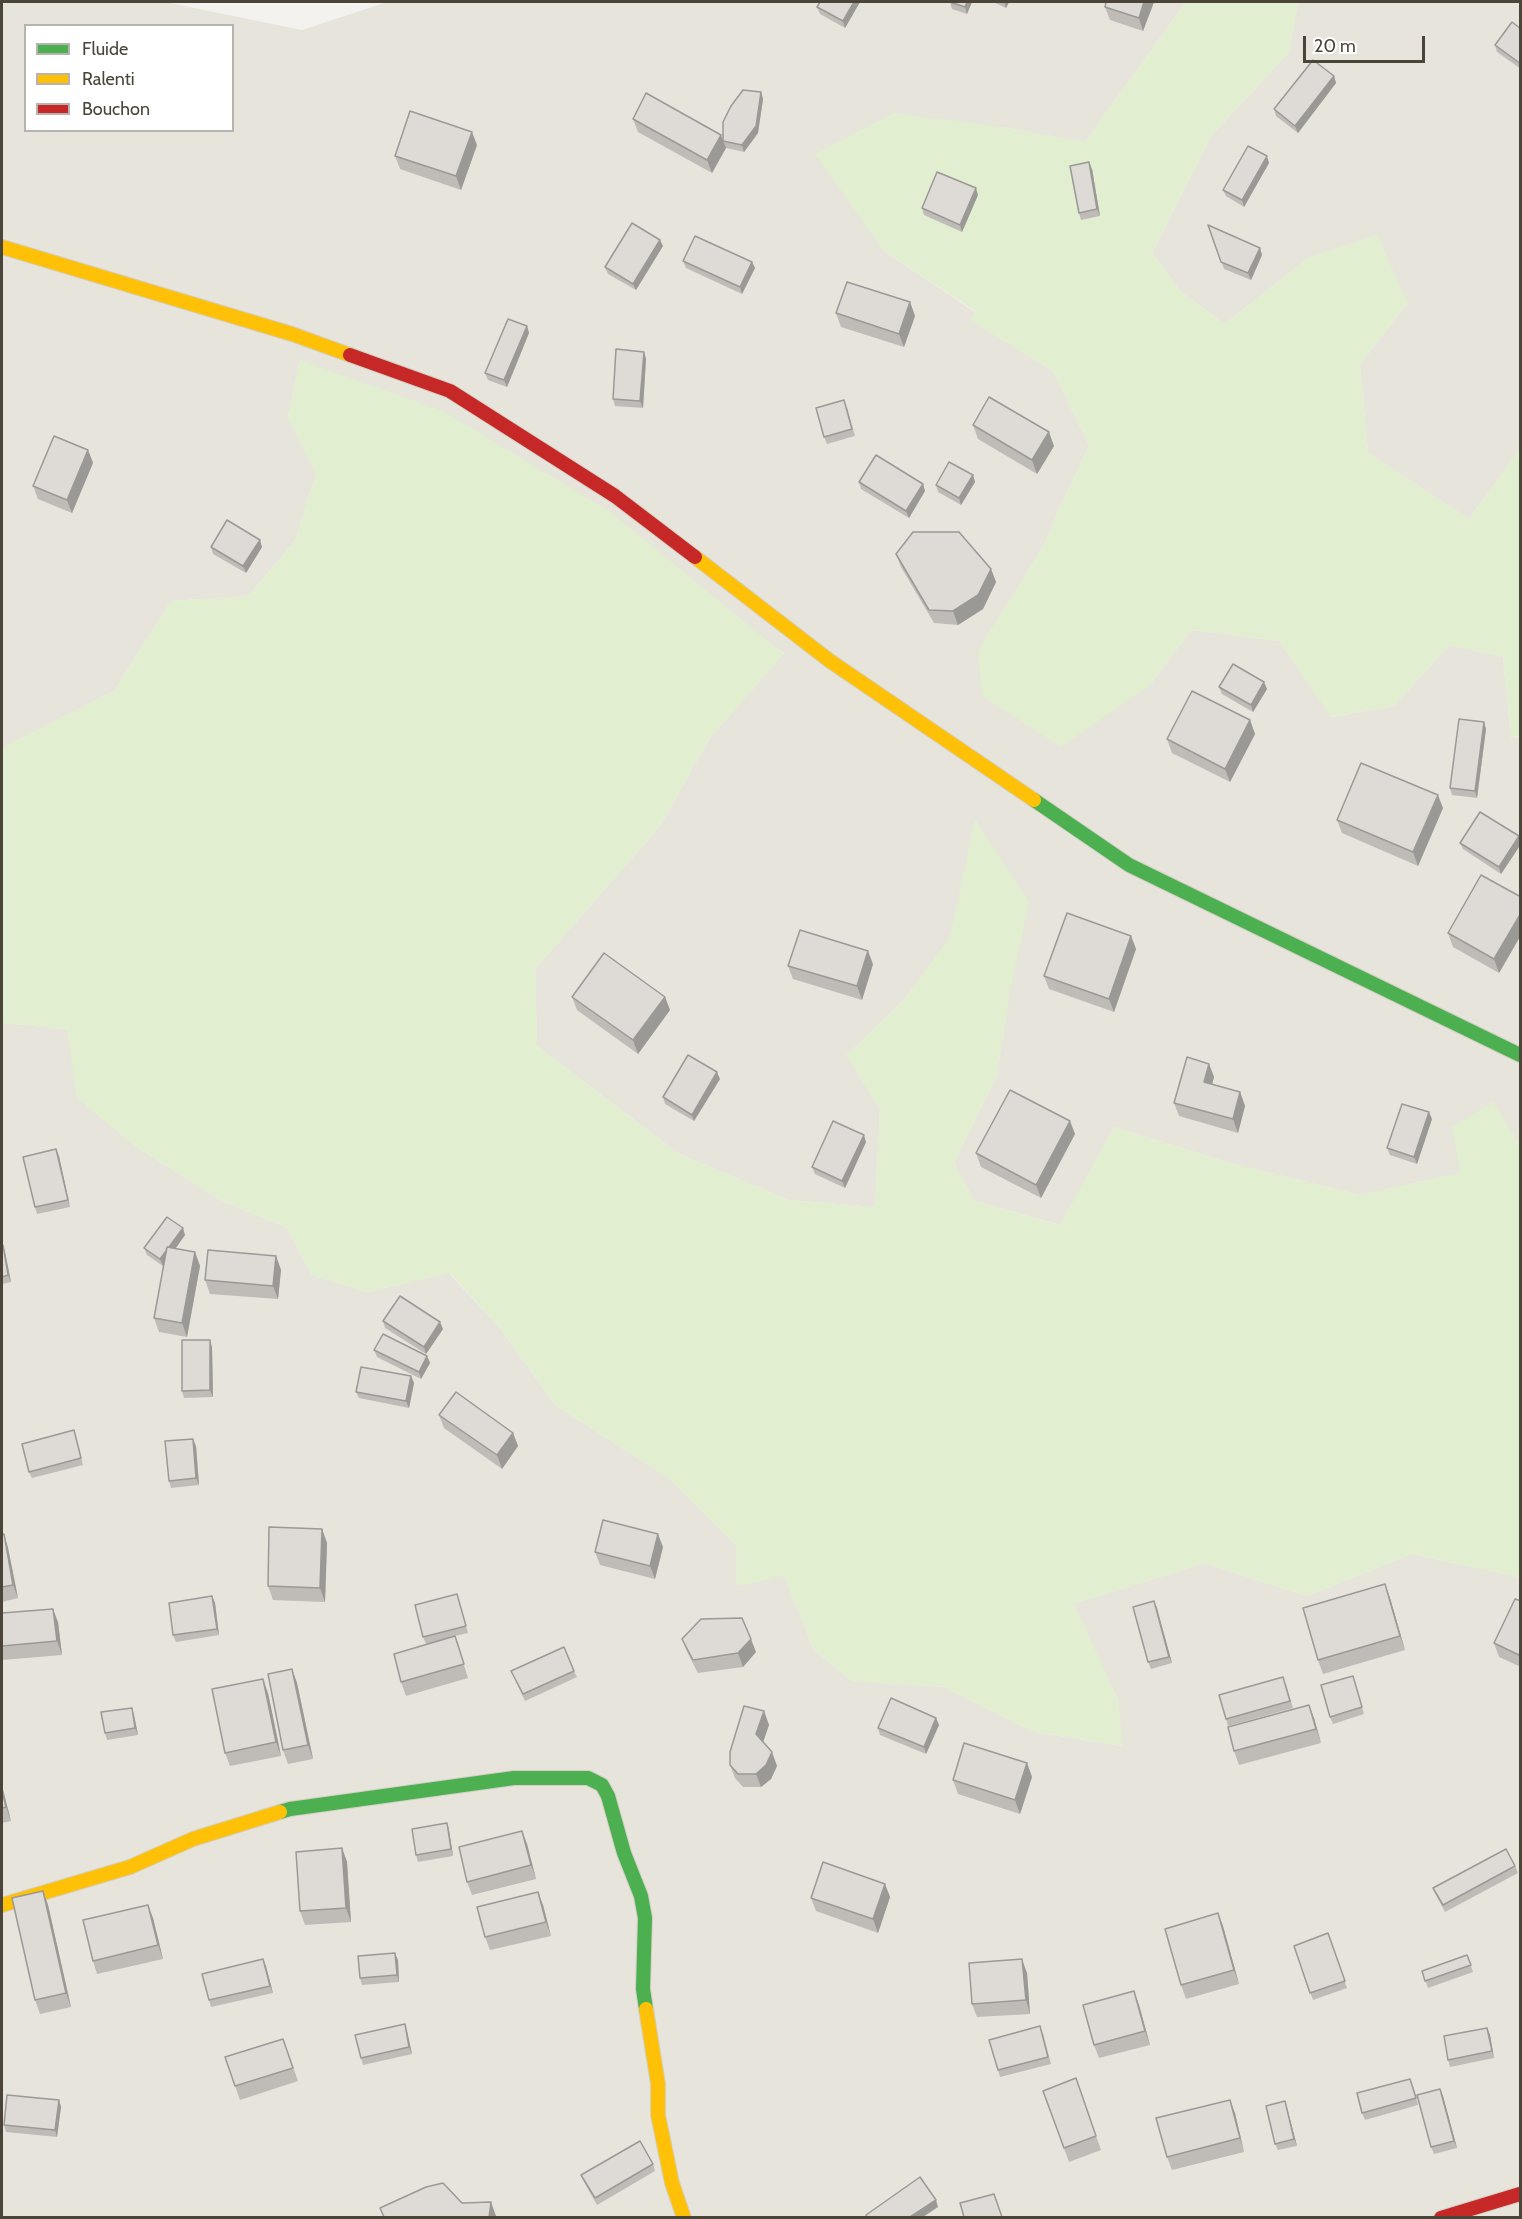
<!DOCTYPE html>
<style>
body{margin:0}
#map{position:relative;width:1522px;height:2219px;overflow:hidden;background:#f4f2ee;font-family:Cabin,sans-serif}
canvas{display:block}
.frame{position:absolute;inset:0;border:3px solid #4b4439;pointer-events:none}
.legend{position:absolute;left:24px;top:24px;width:210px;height:108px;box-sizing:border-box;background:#fff;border:2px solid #b7b4b0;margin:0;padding:8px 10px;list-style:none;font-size:18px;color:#4b4439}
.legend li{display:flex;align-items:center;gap:12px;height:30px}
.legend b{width:30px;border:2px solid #b7b4b0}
.scale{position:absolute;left:1303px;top:36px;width:122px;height:27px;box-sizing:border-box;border:3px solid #4b4439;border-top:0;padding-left:8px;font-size:18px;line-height:21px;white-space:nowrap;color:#4b4439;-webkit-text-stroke:4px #fff;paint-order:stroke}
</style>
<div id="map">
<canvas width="1522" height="2219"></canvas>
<div class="frame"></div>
<ul class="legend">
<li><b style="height:8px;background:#4caf50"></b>Fluide</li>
<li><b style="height:8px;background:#ffc107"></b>Ralenti</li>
<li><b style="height:8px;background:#c62828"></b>Bouchon</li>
</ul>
<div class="scale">20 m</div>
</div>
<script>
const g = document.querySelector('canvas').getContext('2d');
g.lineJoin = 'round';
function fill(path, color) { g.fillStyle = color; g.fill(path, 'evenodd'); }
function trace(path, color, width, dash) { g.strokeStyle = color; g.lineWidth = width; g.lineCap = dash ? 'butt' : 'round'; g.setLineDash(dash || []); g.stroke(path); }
const residential = new Path2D(`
 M2 2H165L302 30 387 2H1186L1085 142 995 126 883 250 975 312 972 321 1053 371 1089 445 1040 552 979 650 1149 686 1191 630 1279 641 1332 717 1394 706 1449 645 1503 657 1511 738 1520 737V1146L1492 1102 1460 1173 1360 1195 1230 1163 1114 1127 1061 1225 974 1201 954 1163 997 1074 1009 996 976 819 951 937 903 1001 847 1055 880 1109 875 1207 789 1200 679 1154 537 1046 535 969 660 826 709 739 784 653 300 360 288 418 316 474 295 541 248 596 171 601 114 691 2 748ZM26 26H232V130H26Z
 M1298 2H1520V449L1469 519 1368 453 1360 364 1408 303 1308 258 1225 324 1181 292 1152 252 1211 136 1289 52Z
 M2 1023 67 1029 78 1098 135 1146 222 1201 288 1228 312 1275 367 1292 449 1273 500 1328 554 1404 670 1479 736 1545 737 1586 784 1575 814 1650 852 1681 944 1687 1034 1732 1122 1746 1118 1700 1073 1604 1205 1563 1307 1596 1412 1554 1520 1577V2217L2 2218Z`);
const green = new Path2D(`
 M1186 2H1298L1289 52 1211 136 1152 252 1181 292 1225 324 1308 258 1377 235 1408 303 1360 364 1368 453 1469 519 1520 449V736L1511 738 1503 657 1449 645 1394 706 1331 717 1279 641 1191 630 1149 686 1061 747 982 696 978 650 1040 552 1089 445 1053 371 971 321 975 311 883 250 815 154 894 113 995 126 1085 142Z
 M300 360 443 411 612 513 784 654 709 739 660 826 535 969 537 1046 679 1154 789 1200 875 1207 880 1109 846 1055 903 1001 950 937 975 819 1029 902 1009 996 997 1074 954 1163 974 1201 1060 1225 1114 1127 1230 1163 1360 1195 1460 1173 1452 1127 1493 1102 1520 1146V1577L1412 1554 1307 1596 1205 1563 1074 1604 1118 1700 1123 1746 1034 1732 944 1687 852 1681 814 1650 784 1576 737 1586 736 1545 670 1479 554 1404 500 1328 450 1273 366 1292 312 1275 288 1228 222 1201 135 1146 77 1098 67 1029 2 1023V748L114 691 171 601 248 596 295 541 316 474 288 418Z`);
const fast = new Path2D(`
 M1034 800 1129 865 1520 1055
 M280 1812 290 1809 514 1778H588L602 1785 608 1796 624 1853 641 1896 645 1918 643 1989 646 2009`);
const slow = new Path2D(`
 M2 247 292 334 350 355
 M695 557 830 661 1034 800
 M2 1905 130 1867 193 1839 280 1812
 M646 2009 658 2084V2115L672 2183 684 2218`);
const jam = new Path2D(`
 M350 355 450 391 615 496 695 557
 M1441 2218 1520 2194`);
const wall = new Path2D(`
 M820 2H860L845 28 820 14 817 7Z
 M950 2H972L967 14 952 9Z
 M993 2H1009L1006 8Z
 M1154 2 1143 31 1110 20 1105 7Z
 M1521 29V69L1497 52 1495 45Z
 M1334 76 1336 83 1298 133 1276 116 1274 109Z
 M761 92 763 99 758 133 744 152 726 148 712 173 638 132 633 119 723 141Z
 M477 145 461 190 400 169 395 156Z
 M1269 163 1244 207 1226 196 1223 190Z
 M1092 169 1100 216 1081 220 1079 213Z
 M978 195 962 232 924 215 922 208Z
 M1208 225 1260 248 1262 255 1251 280 1224 269Z
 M663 246 636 290 608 274 605 267Z
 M683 261 752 262 755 268 742 294 686 268Z
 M910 302 915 316 904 347 841 327 836 313Z
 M527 326 529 333 507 387 488 380 485 373Z
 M644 352 646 359 643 408 615 406 613 399Z
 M847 407 855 436 827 444 824 437Z
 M973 425 1054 446 1037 474 978 439Z
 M88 450 93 463 72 513 38 499 33 486Z
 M973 475 975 482 961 505 938 492 936 485Z
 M859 482 923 484 925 491 909 518 861 489Z
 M211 547H262L246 573 213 554Z
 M896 554 991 569 996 582 983 609 958 625 934 623 901 567Z
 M1264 682 1267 689 1253 712 1222 694 1219 687Z
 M1250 720 1255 734 1230 782 1172 753 1167 739Z
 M1484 722 1486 729 1477 798 1452 795 1450 788Z
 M1443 808 1418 866 1342 833 1337 820Z
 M1519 836 1521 844 1501 874 1463 849 1460 843Z
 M1521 897V935L1499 973 1453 947 1448 933Z
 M1131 936 1136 949 1114 1012 1049 989 1044 976Z
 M873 964 862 1000 793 979 788 966Z
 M572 997H665L670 1010 638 1054 577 1010Z
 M1209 1064 1214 1077 1212 1084 1240 1092 1245 1106 1238 1133 1179 1116 1174 1103Z
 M720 1079 694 1121 665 1104 663 1097Z
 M1432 1119 1417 1164 1390 1155 1387 1148Z
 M1075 1134 1041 1198 981 1167 976 1153Z
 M866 1142 845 1188 815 1174 812 1167Z
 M59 1156 70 1207 37 1214 35 1207Z
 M185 1235 175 1249 195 1252 200 1266 187 1337 159 1332 154 1318 164 1265 163 1266 147 1255 144 1248Z
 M2 1245H3L5 1252 11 1282 2 1284Z
 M276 1256 281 1270 278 1299 210 1294 205 1280Z
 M383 1321 443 1329 426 1354 385 1328Z
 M212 1347 213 1397 184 1398 182 1391Z
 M374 1350 427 1356 430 1363 421 1379 377 1357Z
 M411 1376 414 1383 409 1408 359 1398 356 1392Z
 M439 1415 513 1433 518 1446 502 1469 444 1428Z
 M74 1430 83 1465 32 1478 29 1472Z
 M196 1446 199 1485 171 1488 169 1481Z
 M322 1529 327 1543 325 1602 273 1600 268 1586Z
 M4 1534 8 1548 18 1598 2 1602V1535Z
 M663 1547 655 1579 600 1565 595 1552Z
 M457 1594 468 1633 455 1636 468 1678 406 1696 401 1682 426 1644 423 1637Z
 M212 1596 215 1603 219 1635 176 1642 173 1635Z
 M1390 1598 1405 1650 1323 1674 1318 1660Z
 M1154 1601 1172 1663 1151 1669 1148 1662Z
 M1521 1601V1667L1499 1657 1494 1643Z
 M2 1613 58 1622 62 1655 2 1660Z
 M682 1639 756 1652 743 1667 698 1673 687 1652Z
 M292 1669 297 1683 313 1759 288 1764 283 1750Z
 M511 1671H574L577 1677 525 1701Z
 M1355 1683 1364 1714 1333 1724 1330 1717Z
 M1286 1684 1293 1708 1228 1726 1226 1719Z
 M268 1693 281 1756 230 1766 225 1753Z
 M132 1708 134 1715 138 1735 107 1740 105 1733Z
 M764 1711 769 1725 763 1742 777 1766 771 1779 761 1787H743L735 1778 730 1765Z
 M936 1718 939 1725 926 1754 880 1735 878 1728Z
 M1314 1718 1321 1743 1239 1765 1234 1751Z
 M1027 1763 1032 1777 1020 1814 958 1794 953 1780Z
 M2 1786 11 1821 2 1823Z
 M449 1830 453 1856 418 1862 416 1855Z
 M522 1831 527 1844 536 1879 472 1895 467 1882Z
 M342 1848 347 1862 351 1922 305 1925 300 1911Z
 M1515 1866 1518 1873 1445 1912 1436 1895 1433 1888Z
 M885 1884 890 1897 878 1933 816 1911 811 1898Z
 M43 1891 48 1905 71 2007 40 2014 35 2000Z
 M543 1905 551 1936 490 1950 485 1937Z
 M1218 1913 1223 1926 1239 1984 1186 1999 1181 1985Z
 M153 1918 163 1959 97 1974 93 1961Z
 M1328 1933 1347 1988 1313 2000 1294 1946Z
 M1467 1955 1473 1972 1428 1988 1422 1971Z
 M263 1959 273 1993 211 2007 209 2000Z
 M398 1960 399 1982 362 1985 360 1978Z
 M1027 1973 1030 2014 977 2017 972 2004Z
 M1139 2005 1150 2045 1099 2058 1094 2045Z
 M1487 2028 1490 2035 1494 2058 1450 2067 1448 2060Z
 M407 2031 412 2054 363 2065 361 2058Z
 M1043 2033 1051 2064 1000 2077 998 2070Z
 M283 2039 298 2081 240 2100 225 2057Z
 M1076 2078 1101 2150 1069 2162 1043 2091Z
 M1413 2086 1418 2105 1365 2120 1362 2113Z
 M1443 2096 1457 2148 1434 2154 1431 2147Z
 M59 2100 61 2107 57 2137 6 2132 4 2125Z
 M1287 2108 1297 2146 1278 2150 1275 2144Z
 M1235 2113 1244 2152 1172 2170 1167 2157Z
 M653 2164 655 2171 597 2205 584 2182 581 2175Z`);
const shadedWall = new Path2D(`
 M854 2H860L845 28 843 21Z
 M967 2H972L967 14 965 7Z
 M1004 2H1009L1006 8Z
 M1144 2H1154L1143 31 1139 18Z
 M1334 76 1336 83 1298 133 1295 126Z
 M761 92 763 99 758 133 744 152 742 145Z
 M472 132 477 145 461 190 456 176Z
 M721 135 726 148 712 173 707 160Z
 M1267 156 1269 163 1244 207 1242 200Z
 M1089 162 1092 169 1100 216 1097 209Z
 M976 188 978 195 962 232 960 225Z
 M660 240 663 246 636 290 633 284Z
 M1260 248 1262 255 1251 280 1248 273Z
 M752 262 755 268 742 294 740 287Z
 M910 302 915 316 904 347 899 334Z
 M527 326 529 333 507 387 504 380Z
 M644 352 646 359 643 408 640 401Z
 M1049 432 1054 446 1037 474 1032 460Z
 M88 450 93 463 72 513 67 500Z
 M973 475 975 482 961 505 959 498Z
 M923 484 925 491 909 518 906 511Z
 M260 540 262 547 246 573 243 566Z
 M991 569 996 582 983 609 958 625 953 611Z
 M1264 682 1267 689 1253 712 1251 705Z
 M1250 720 1255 734 1230 782 1225 769Z
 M1484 722 1486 729 1477 798 1475 791Z
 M1438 795 1443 808 1418 866 1413 852Z
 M1519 836 1521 844 1501 874 1499 867Z
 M1521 913V935L1499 973 1494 959Z
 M1131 936 1136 949 1114 1012 1109 999Z
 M868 951 873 964 862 1000 857 986Z
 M665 997 670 1010 638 1054 633 1040Z
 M1209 1064 1214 1077 1209 1096 1204 1082Z
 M717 1072 720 1079 694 1121 692 1115Z
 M1240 1092 1245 1106 1238 1133 1233 1119Z
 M1429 1112 1432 1119 1417 1164 1414 1157Z
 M1070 1121 1075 1134 1041 1198 1036 1185Z
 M864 1135 866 1142 845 1188 842 1181Z
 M56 1149 59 1156 70 1207 68 1200Z
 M183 1228 185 1235 163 1266 160 1259Z
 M3 1245 5 1252 11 1282 8 1275Z
 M195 1252 200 1266 187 1337 182 1323Z
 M276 1256 281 1270 278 1299 273 1286Z
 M440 1322 443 1329 426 1354 424 1347Z
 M210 1340 212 1347 213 1397 210 1390Z
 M427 1356 430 1363 421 1379 419 1372Z
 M411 1376 414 1383 409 1408 406 1401Z
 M513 1433 518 1446 502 1469 497 1455Z
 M193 1439 196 1446 199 1485 196 1478Z
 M322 1529 327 1543 325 1602 320 1588Z
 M4 1534 8 1548 18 1598 13 1585Z
 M658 1534 663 1547 655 1579 650 1566Z
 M1385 1584 1390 1598 1405 1650 1400 1636Z
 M212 1596 215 1603 219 1635 217 1629Z
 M1154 1601 1157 1608 1172 1663 1169 1657Z
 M53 1609 58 1622 62 1655 57 1641Z
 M751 1639 756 1652 743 1667 738 1653Z
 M292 1669 297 1683 313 1759 308 1745Z
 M263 1679 268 1693 281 1756 276 1742Z
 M1309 1705 1314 1718 1321 1743 1316 1729Z
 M132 1708 134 1715 138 1735 135 1728Z
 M764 1711 769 1725 761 1748 756 1734Z
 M936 1718 939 1725 926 1754 924 1747Z
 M772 1752 777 1766 771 1779 761 1787 756 1774Z
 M1027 1763 1032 1777 1020 1814 1015 1800Z
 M2 1786 11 1821 6 1807 2 1791Z
 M447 1823 449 1830 453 1856 451 1849Z
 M522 1831 527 1844 536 1879 531 1865Z
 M342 1848 347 1862 351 1922 346 1908Z
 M885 1884 890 1897 878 1933 873 1919Z
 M43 1891 48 1905 71 2007 66 1993Z
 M538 1892 543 1905 551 1936 546 1922Z
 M148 1905 153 1918 163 1959 158 1945Z
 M1218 1913 1223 1926 1239 1984 1234 1970Z
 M395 1953 398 1960 399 1982 397 1975Z
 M263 1959 266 1966 273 1993 270 1986Z
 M1022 1959 1027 1973 1030 2014 1026 2000Z
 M1134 1991 1139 2005 1150 2045 1145 2031Z
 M405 2024 407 2031 412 2054 409 2047Z
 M1487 2028 1490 2035 1494 2058 1492 2051Z
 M1440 2089 1443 2096 1457 2148 1454 2141Z
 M59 2100 61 2107 57 2137 55 2130Z
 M1230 2100 1235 2113 1244 2152 1240 2138Z
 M1285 2101 1287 2108 1297 2146 1294 2139Z
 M936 2200 938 2207 923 2217H910Z
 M491 2202 496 2216V2217H489Z`);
const building = new Path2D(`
 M820 2H854L843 21 817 7Z
 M950 2H967L965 7Z
 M1106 2H1144L1139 18 1105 7Z
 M1512 22 1521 29V64L1495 45Z
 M1313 60 1334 76 1295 126 1274 109Z
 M743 90 761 92 756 126 742 145 723 141V122L731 106Z
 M646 93 721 135 707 160 633 119Z
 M410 111 472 132 456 176 395 156Z
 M1248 146 1267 156 1242 200 1223 190Z
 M1089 162 1097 209 1079 213 1070 166Z
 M937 172 976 188 960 225 922 208Z
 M632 223 660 240 633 284 605 267Z
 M1208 225 1260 248 1248 273 1221 262Z
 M695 236 752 262 740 287 683 261Z
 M847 282 910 302 899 334 836 313Z
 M508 319 527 326 504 380 485 373Z
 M616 349 644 352 640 401 613 399Z
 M989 397 1049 432 1032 460 973 425Z
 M844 400 852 429 824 437 816 408Z
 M54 436 88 450 67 500 33 486Z
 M876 455 923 484 906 511 859 482Z
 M949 462 973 475 959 498 936 485Z
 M227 520 260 540 243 566 211 547Z
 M913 532H959L991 569 978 595 953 611 929 610 896 554Z
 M1233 664 1264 682 1251 705 1219 687Z
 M1192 691 1250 720 1225 769 1167 739Z
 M1459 719 1484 722 1475 791 1450 788Z
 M1361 763 1438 795 1413 852 1337 820Z
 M1480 812 1519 836 1499 867 1460 843Z
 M1481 875 1521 897V913L1494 959 1448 933Z
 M1067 913 1131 936 1109 999 1044 976Z
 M800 930 868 951 857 986 788 966Z
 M604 953 665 997 633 1040 572 997Z
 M688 1055 717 1072 692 1115 663 1097Z
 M1187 1057 1209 1064 1204 1082 1240 1092 1233 1119 1174 1103Z
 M1010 1090 1070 1121 1036 1185 976 1153Z
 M1402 1104 1429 1112 1414 1157 1387 1148Z
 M833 1121 864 1135 842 1181 812 1167Z
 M56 1149 68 1200 35 1207 23 1157Z
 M167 1217 183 1228 169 1247H167L166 1251 160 1259 144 1248Z
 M2 1245H3L8 1275 2 1277Z
 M167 1247 195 1252 182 1323 154 1318Z
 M208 1250 276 1256 273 1286 205 1280Z
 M400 1296 440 1322 424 1347 383 1321Z
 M383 1334 427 1356 419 1372 374 1350Z
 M182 1340H210V1390L182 1391Z
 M361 1367 411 1376 406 1401 356 1392Z
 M456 1392 513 1433 497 1455 439 1415Z
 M74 1430 81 1458 29 1472 22 1444Z
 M193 1439 196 1478 169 1481 165 1441Z
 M603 1520 658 1534 650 1566 595 1552Z
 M269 1527 322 1529 320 1588 268 1586Z
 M4 1534 13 1585 2 1587V1535Z
 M1385 1584 1400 1636 1318 1660 1303 1608Z
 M457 1594 466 1626 423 1637 415 1605Z
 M212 1596 217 1629 173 1635 169 1603Z
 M1515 1599 1521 1601V1656L1494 1643Z
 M1154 1601 1169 1657 1148 1662 1133 1607Z
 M53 1609 57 1641 2 1646V1613Z
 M742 1618 751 1639 738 1653 693 1660 682 1639 701 1619Z
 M455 1636 464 1664 401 1682 394 1654Z
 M564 1647 574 1671 523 1694 511 1671Z
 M292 1669 308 1745 283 1750 268 1674Z
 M1353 1676 1362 1707 1330 1717 1321 1685Z
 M1283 1677 1290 1701 1226 1719 1219 1695Z
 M263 1679 276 1742 225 1753 212 1689Z
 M891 1698 936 1718 924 1747 878 1728Z
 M1309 1705 1316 1729 1234 1751 1228 1727Z
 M744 1706 764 1711 756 1734 772 1752 766 1765 756 1774H738L730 1765V1752Z
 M132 1708 135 1728 105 1733 101 1712Z
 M964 1743 1027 1763 1015 1800 953 1780Z
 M2 1791 6 1807 2 1808Z
 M447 1823 451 1849 416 1855 412 1829Z
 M522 1831 531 1865 467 1882 459 1847Z
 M342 1848 346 1908 300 1911 296 1852Z
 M1506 1849 1515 1866 1443 1905 1433 1888Z
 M823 1862 885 1884 873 1919 811 1898Z
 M43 1891 66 1993 35 2000 12 1898Z
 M538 1892 546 1922 485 1937 477 1907Z
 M148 1905 158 1945 93 1961 83 1920Z
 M1218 1913 1234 1970 1181 1985 1165 1929Z
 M1328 1933 1345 1981 1310 1993 1294 1946Z
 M395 1953 397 1975 360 1978 358 1956Z
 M1467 1955 1471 1965 1425 1981 1422 1971Z
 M263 1959 270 1986 209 2000 202 1974Z
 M1022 1959 1026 2000 972 2004 969 1963Z
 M1134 1991 1145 2031 1094 2045 1083 2005Z
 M405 2024 409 2047 361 2058 355 2035Z
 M1040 2026 1048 2057 998 2070 989 2040Z
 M1487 2028 1492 2051 1448 2060 1444 2036Z
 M283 2039 293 2068 235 2086 225 2057Z
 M1076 2078 1096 2136 1064 2148 1043 2091Z
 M1410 2079 1416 2098 1362 2113 1357 2093Z
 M1440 2089 1454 2141 1431 2147 1417 2095Z
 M7 2095 59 2100 55 2130 4 2125Z
 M1230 2100 1240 2138 1167 2157 1156 2118Z
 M1285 2101 1294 2139 1275 2144 1266 2106Z
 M640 2141 653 2164 595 2198 581 2175Z
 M920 2177 936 2200 910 2217H867L866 2215Z
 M443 2183 462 2203 491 2202 489 2217H384L380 2208 426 2187Z
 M994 2194 1002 2217H964L960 2203Z`);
fill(residential, '#e7e4dc');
fill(green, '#e1eecf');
trace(fast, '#d3cfc5', 16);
trace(slow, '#d3cfc5', 16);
trace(jam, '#d3cfc5', 16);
trace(fast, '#4caf50', 14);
trace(slow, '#ffc107', 14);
trace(jam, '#c62828', 14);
fill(wall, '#bfbcb8');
fill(shadedWall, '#9b9996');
fill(building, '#dedbd6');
trace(building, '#9b9996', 1.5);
</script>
